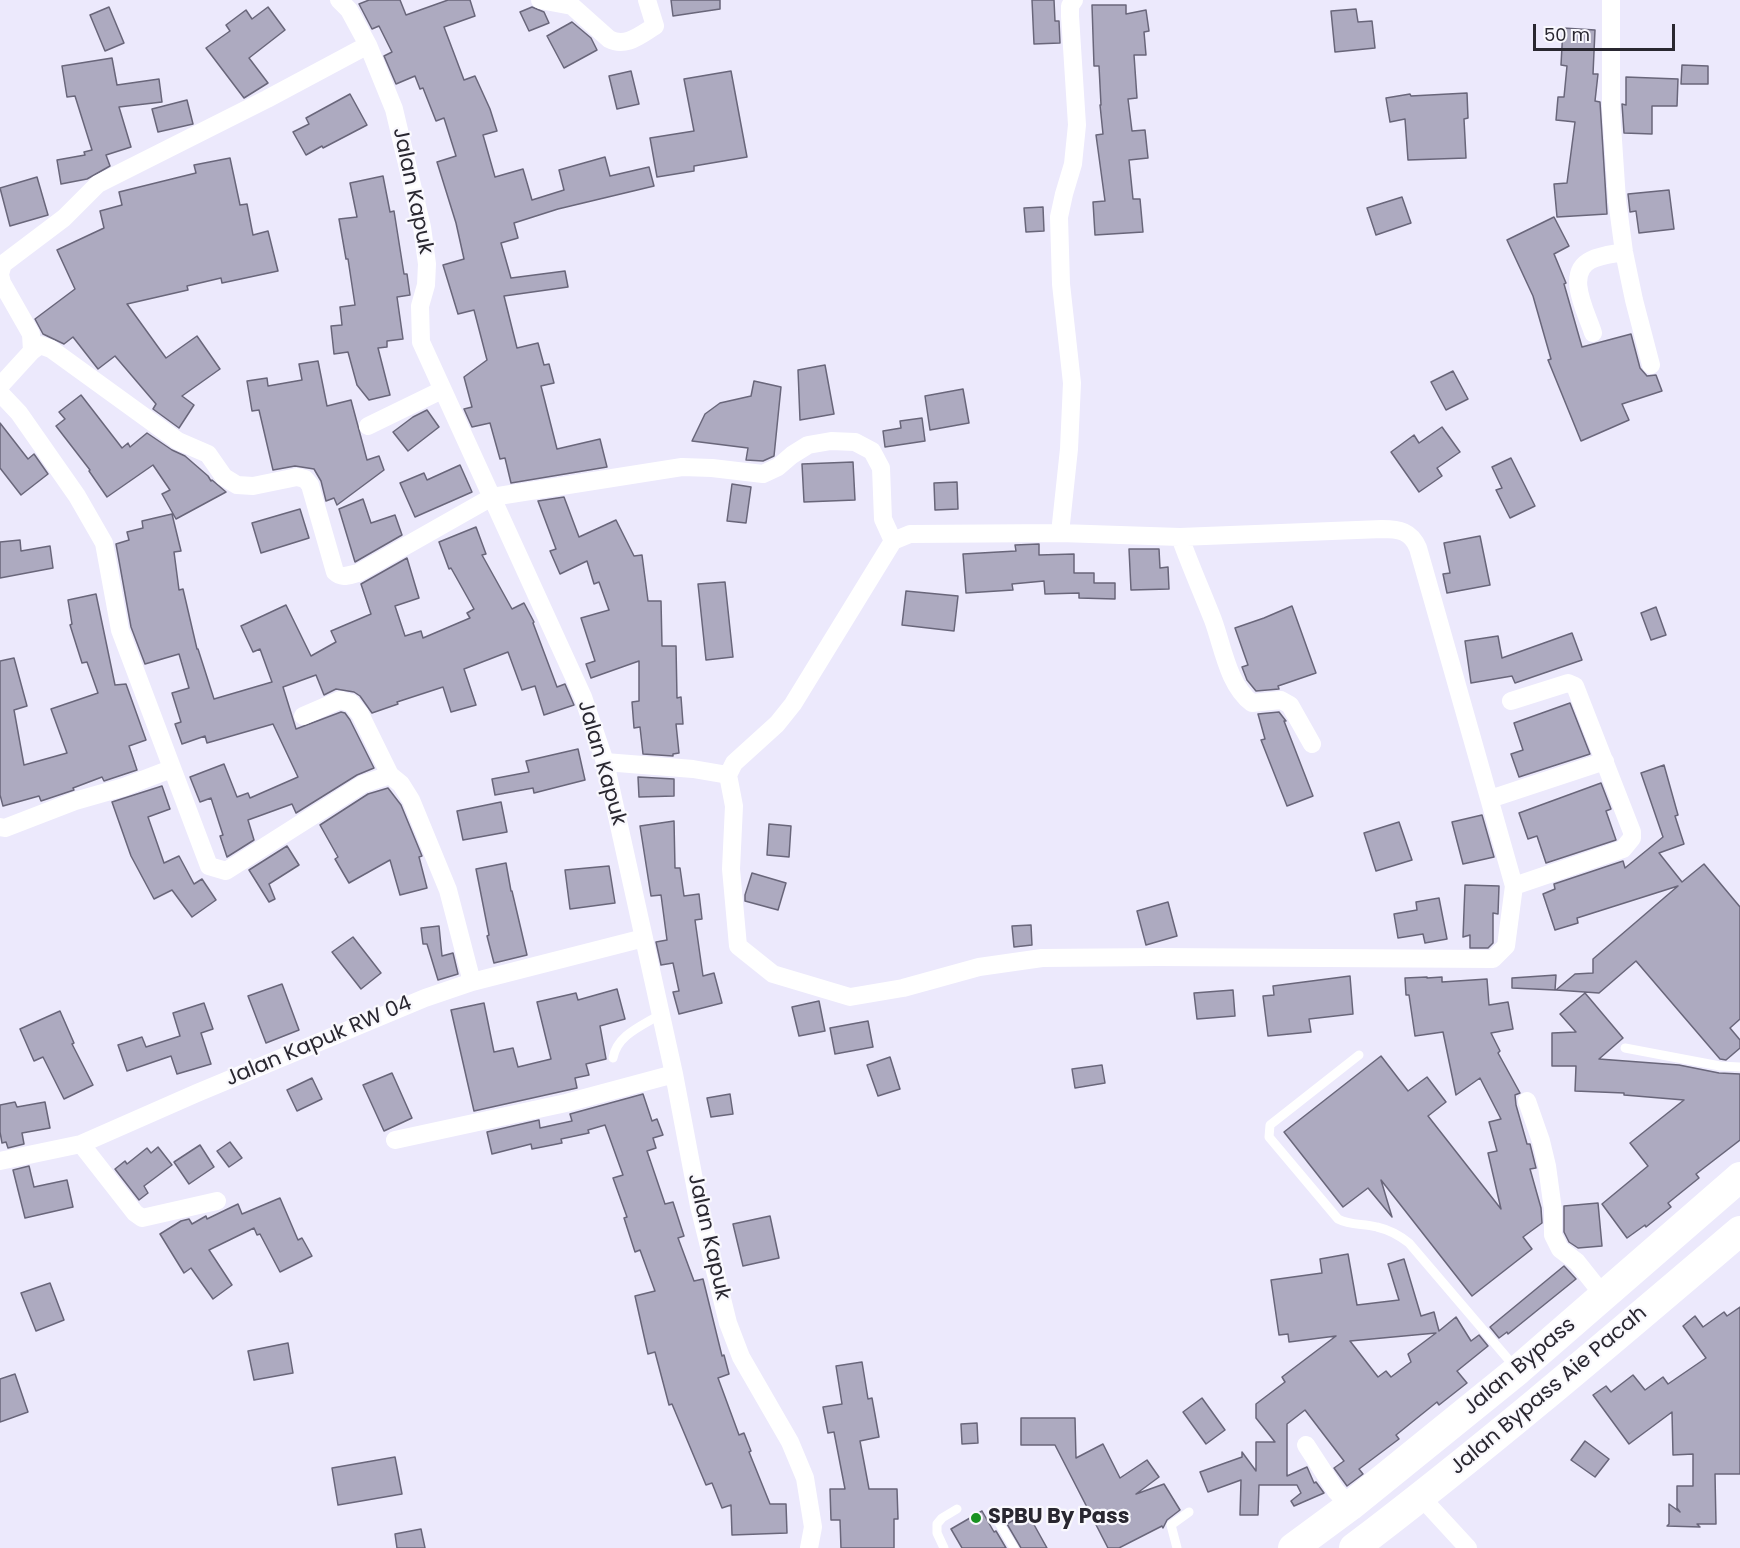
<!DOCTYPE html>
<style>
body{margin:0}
#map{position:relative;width:1740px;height:1548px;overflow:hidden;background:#ece9fc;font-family:Poppins,sans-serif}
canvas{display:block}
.scale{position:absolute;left:1533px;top:24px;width:142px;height:27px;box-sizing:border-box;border:3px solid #292730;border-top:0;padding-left:8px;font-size:18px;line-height:21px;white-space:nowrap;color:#292730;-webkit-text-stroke:4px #f9f8fd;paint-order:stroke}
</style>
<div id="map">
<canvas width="1740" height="1548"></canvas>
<div class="scale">50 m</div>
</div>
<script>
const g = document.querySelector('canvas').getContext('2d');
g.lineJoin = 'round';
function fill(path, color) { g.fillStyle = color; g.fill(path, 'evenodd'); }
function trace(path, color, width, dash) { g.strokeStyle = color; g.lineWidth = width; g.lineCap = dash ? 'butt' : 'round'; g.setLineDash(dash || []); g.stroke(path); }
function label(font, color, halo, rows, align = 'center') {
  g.font = font + ' Poppins,sans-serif'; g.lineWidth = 4.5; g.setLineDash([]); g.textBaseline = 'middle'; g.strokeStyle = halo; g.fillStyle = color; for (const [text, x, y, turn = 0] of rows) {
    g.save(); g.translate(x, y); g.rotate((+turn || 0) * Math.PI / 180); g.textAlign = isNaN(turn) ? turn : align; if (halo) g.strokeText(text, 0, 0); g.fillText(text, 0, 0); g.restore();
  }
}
const building = new Path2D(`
 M369 0H400L406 15 448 0H470L475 16 444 27 464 80 475 76 490 109 497 131 483 135 495 177 523 169 532 200 564 190 559 170 605 157 610 176 649 167 654 186 558 209 514 223 518 238 501 243 511 278 565 271 568 287 504 296 517 348 538 343 544 365 549 364 554 383 541 386 557 449 600 439 607 467 511 483 505 458 500 459 490 423 472 427 464 409 472 407 464 377 487 360 474 310 458 314 443 265 464 259 456 223 437 162 456 156 444 118 436 121 423 88 420 89 415 76 396 84 384 56 392 52 379 26 372 29 359 4Z
 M671 0H720V9L673 16Z
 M1032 0H1054L1055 21H1059L1060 43 1034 44Z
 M1092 5H1126V14L1146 10 1149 31 1144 32 1146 55H1134L1137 98 1128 99 1132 131 1145 130 1148 158 1129 160 1133 199H1140L1143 232 1095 235 1093 202 1105 201 1096 135 1103 134 1100 105H1101L1099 66H1094Z
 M109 7 124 43 105 51 90 15Z
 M268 7 285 30 249 58 268 83 244 98 206 48 230 31 226 25 246 10 252 19Z
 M532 7 544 12 549 23 529 31 520 12Z
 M1356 9 1358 22 1372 21 1375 48 1335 52 1331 11Z
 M572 22 591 38 597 50 564 68 547 36Z
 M1563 28 1595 30 1593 74H1598L1595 101 1600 102 1607 214 1557 217 1554 184 1567 183 1575 122 1556 120 1558 97H1564L1567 66 1561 65Z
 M112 58 117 85 159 79 162 102 119 107 131 147 106 155 110 166 87 179 61 184 57 160 85 155 84 152 92 150 75 96 67 97 62 66Z
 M1682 65 1708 66V84H1681Z
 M631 71 639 104 617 109 609 76Z
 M731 71 747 157 694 166V171L657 177 650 138 694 131 684 79Z
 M1626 77 1678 79 1677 106H1652V134L1624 133 1622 104 1626 105Z
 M1467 93 1468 118 1464 119 1466 158 1408 160 1405 119 1390 122 1386 98 1410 94 1411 96Z
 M350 94 367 125 323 148 322 146 306 155 293 132 309 124 306 118Z
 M187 100 193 124 158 132 152 109Z
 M230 158 240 205 247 204 253 235 268 231 278 271 222 283 221 278 187 286 188 290 127 304 166 358 197 336 220 369 182 396 194 405 179 428 153 409 156 404 115 356 98 369 73 337 64 344 43 334 35 319 75 289 57 250 104 228 100 211 122 205 119 192 196 173 194 165Z
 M383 176 390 212 394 211 404 274H407L410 295 397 297 403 339 387 341V347L378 348 390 395 369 400 357 385 348 352 334 354 331 326 342 325 340 307 355 305 348 259H346L339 219 357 217 350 183Z
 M37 177 48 215 10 226 0 188Z
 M1669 190 1674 229 1639 233 1636 211 1630 212 1628 194Z
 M1402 197 1411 223 1376 235 1367 208Z
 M1043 207 1044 231 1026 232 1024 208Z
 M1554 217 1569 246 1554 254 1566 283 1564 284 1582 347 1631 334 1640 368 1647 376 1656 375 1662 391 1622 404 1629 420 1581 441 1548 360 1551 359 1533 296 1507 240Z
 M318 361 327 406 351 400 367 460 379 456 384 470 337 505 334 498 326 501 321 481 314 469 295 466 273 470 259 410 252 411 247 381 267 378 268 386 302 380 299 364Z
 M825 365 834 414 800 420 798 370Z
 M1453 371 1468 399 1446 410 1431 382Z
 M754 381 781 387 774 456 763 461 746 460 748 448 692 441 705 414 720 403 751 396Z
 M963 389 969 423 930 430 925 396Z
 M81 395 122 448 128 443 130 447 147 433 172 450 185 456 208 476 211 481 212 480 226 492 176 519 162 494 170 490 153 465 107 497 89 471 90 470 56 426 65 419 59 412Z
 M427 410 439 427 408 451 393 432 413 417Z
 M922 418 925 441 885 447 883 431 901 428 900 421Z
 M0 423 28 459 34 454 48 474 21 495 0 468Z
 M1442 427 1460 452 1437 468 1442 476 1419 492 1391 452 1414 435 1419 443Z
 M1511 458 1535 506 1510 518 1496 490 1502 488 1492 467Z
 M853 462 855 500 804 502 802 464Z
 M460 465 472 492 415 517 400 483 424 473 427 480Z
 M957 482 958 509 935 510 934 483Z
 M732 484 751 487 746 523 727 521Z
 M564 497 579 537 616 520 634 556 642 555 648 601H661L662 646H676L677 698 681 697 683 724H676L679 753 673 754V756L643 754 640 727 634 728 632 702 639 701V661L591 678 586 664 595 661 581 618 609 610 599 582 594 584 587 561 560 574 550 551 556 549 538 501Z
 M363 499 371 523 395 515 402 535 355 562 339 509Z
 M300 509 309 538 261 553 252 523Z
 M172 514 181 551 174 552 179 590 183 589 197 649H198L214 699 272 682 260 649 253 652 241 626 286 605 311 656 336 642 331 631 371 614 361 584 407 558 419 598 395 606 405 636 421 631 423 638 470 618 467 613 474 609 451 568 449 569 439 542 476 527 486 554 482 555 512 609 524 603 534 622 533 623 557 687 565 684 574 705 544 715 535 686 522 690 508 652 464 669 476 705 451 712 443 687 397 702 398 704 372 713 360 696 354 692 336 689 324 695 316 675 283 687 296 729 341 712 345 713 350 720 374 768 357 775 296 813 292 804 248 820 254 840 227 857 220 836 223 835 211 798 200 802 190 777 224 764 237 797 248 793 250 798 298 777 273 724 207 743 205 736 182 744 175 724 181 722 172 693 189 688 179 654 145 664 131 627 116 544 129 540 127 532 143 528 142 521Z
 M1480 536 1490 585 1447 593 1443 574 1450 573 1444 543Z
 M20 540 21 551 50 546 53 568 0 578V542Z
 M1039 544V555L1074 554V573H1094V583H1115V599L1079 598V593L1045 594 1044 581 1012 584 1013 590 966 593 963 554 1016 551 1015 545Z
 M1129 549H1159L1160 568 1168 567 1169 589 1131 590Z
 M725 582 733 657 706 660 698 584Z
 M906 591 958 596 954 631 902 625Z
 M96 594 115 685 126 684 146 740 129 746 137 770 104 781 102 777 73 788 74 790 41 801 39 796 3 806 0 795V661L14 658 27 706 14 710 24 765 67 753 51 709 98 693 87 662 82 663 70 625 72 624 68 600Z
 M1292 606 1316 673 1278 686 1279 689 1256 691 1247 680 1242 667 1248 665 1235 628 1264 618Z
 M1656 607 1666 635 1651 640 1641 613Z
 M1572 633 1582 660 1515 683 1512 676 1471 683 1465 641 1498 636 1502 658Z
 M1570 703 1590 754 1519 777 1511 754 1523 750 1514 723Z
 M1279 712 1286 721H1284L1313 796 1287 806 1261 740 1265 739 1258 714Z
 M578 749 585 780 534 793 533 788 495 795 492 779 529 772 526 761Z
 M1664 765 1678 815 1675 816 1684 844 1659 853 1682 882 1704 864 1740 907V1019L1730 1028 1740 1040V1048L1726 1060 1720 1059 1636 961 1599 993 1556 990 1575 974 1593 973V959L1678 886 1577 918 1578 923 1555 930 1543 894 1555 889 1554 884 1623 861 1625 868 1663 837 1641 773Z
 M638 777 674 779V796L639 797Z
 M1601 783 1611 809 1606 811 1616 840 1546 863 1537 836 1528 839 1519 813Z
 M162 786 170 809 148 817 164 863 179 856 194 884 202 879 216 900 192 917 172 890 154 899 131 856 112 802Z
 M388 788 401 805 422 856 419 857 427 888 400 895 390 860 349 883 335 859 338 857 320 825 368 794Z
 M501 802 507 832 463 840 457 811Z
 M1482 815 1494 857 1463 864 1452 822Z
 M674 821 675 868H680L684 896 699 894 702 919 695 920 703 976 714 973 722 1003 679 1014 673 992 679 991 673 963 661 965 656 942 667 940 661 895 651 896 640 826Z
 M1399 822 1412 860 1376 871 1364 833Z
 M769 824 791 826 789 857 767 855Z
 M287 846 299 865 269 884 275 899 269 902 249 870Z
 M506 863 511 891H512L527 955 494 963 487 936 489 935 476 869Z
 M609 866 615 903 570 909 565 870Z
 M752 873 786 883 778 910 745 901V895Z
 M1465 885 1499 886 1498 914 1493 913V943L1488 948H1470V935L1463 937Z
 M1439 898 1447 939 1425 943 1423 934 1398 938 1394 914 1417 910 1416 902Z
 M1168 902 1177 936 1146 945 1137 911Z
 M1031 925 1032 945 1014 947 1012 926Z
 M439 926 442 956 453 953 458 974 438 980 427 944H423L421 928Z
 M353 937 381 973 361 989 332 952Z
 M1556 975 1555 990 1512 988V978Z
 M1350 976 1353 1014 1309 1019 1311 1032 1268 1036 1263 996 1274 995 1273 986Z
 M1427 977V978L1442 977V982L1487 979 1489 1005 1508 1002 1513 1029 1491 1033 1500 1051 1498 1053 1520 1093 1515 1095 1516 1105 1527 1144H1530L1536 1168 1530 1169 1541 1208 1542 1223 1523 1237 1532 1249 1472 1296 1381 1180 1392 1217 1368 1188 1343 1207 1284 1132 1381 1056 1408 1091 1427 1077 1446 1102 1428 1116 1501 1209 1488 1153 1497 1151 1489 1122 1501 1119 1480 1078 1456 1095 1443 1032 1415 1036 1409 995H1406L1405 978Z
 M282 984 299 1030 266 1043 248 996Z
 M617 989 625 1019 600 1026 606 1059 586 1064 589 1075 575 1078 577 1088 474 1111 451 1010 484 1003 494 1052 513 1048 518 1067 551 1059 537 1002 576 993 578 1000Z
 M1233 990 1235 1016 1197 1019 1194 993Z
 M1585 993 1623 1038 1599 1059 1679 1065 1719 1073 1740 1074V1140L1696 1174 1699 1178 1668 1203 1671 1207 1646 1227 1645 1225 1627 1238 1602 1204 1648 1166 1630 1143 1684 1100 1624 1095V1093L1575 1091 1576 1066H1552V1033L1576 1032 1560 1014Z
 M819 1001 825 1031 799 1036 792 1007Z
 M204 1003 213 1029 201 1033 211 1064 177 1074 171 1056 127 1071 118 1045 142 1037 146 1047 180 1036 173 1013Z
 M60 1011 74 1043 72 1044 93 1085 64 1099 43 1057 34 1061 20 1029Z
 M868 1021 873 1047 835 1054 830 1028Z
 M890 1057 900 1089 878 1096 867 1065Z
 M1102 1065 1105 1083 1075 1088 1072 1069Z
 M392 1073 412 1118 384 1131 363 1085Z
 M312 1078 322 1099 297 1111 287 1090Z
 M643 1094 652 1121 657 1119 663 1135 653 1138 656 1148 647 1151 665 1204 673 1202 684 1236 678 1238 694 1281 703 1279 722 1356 724 1355 729 1374 718 1378 739 1435 744 1433 751 1451 749 1452 770 1504H786L787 1533 732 1535 731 1505 722 1508 712 1483 706 1485 672 1404 669 1405 655 1352 648 1354 635 1296 655 1291 640 1250 635 1252 624 1218 627 1217 613 1178 623 1175 605 1125 588 1130 589 1133 561 1139 562 1143 532 1149 531 1144 492 1154 487 1132 539 1120 540 1128 572 1121 570 1114Z
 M730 1094 733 1114 711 1117 707 1098Z
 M15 1102 17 1107 45 1102 50 1128 22 1133 24 1144 8 1148 6 1142 2 1143 0 1132V1105Z
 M230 1142 242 1158 229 1167 217 1151Z
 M200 1145 214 1167 189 1184 174 1162Z
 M158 1147 172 1165 144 1186 148 1193 139 1200 115 1169 125 1161 127 1164 147 1148 151 1153Z
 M29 1166 34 1187 67 1180 73 1207 25 1218 13 1170Z
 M280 1198 298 1240 302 1238 312 1256 280 1272 260 1234 257 1235 254 1228 209 1250 232 1285 213 1299 191 1268 184 1273 160 1234 181 1221 189 1219 192 1224 206 1216 207 1219 238 1204 242 1214Z
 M1598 1203 1602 1246 1578 1248 1569 1242 1564 1232V1206Z
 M770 1216 779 1258 743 1266 733 1224Z
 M1348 1254 1357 1305 1399 1300 1388 1264 1404 1259 1421 1316 1434 1312 1439 1331 1456 1317 1471 1341 1479 1335 1488 1346 1457 1371 1467 1383 1439 1405 1437 1402 1396 1435 1399 1439 1359 1469 1363 1474 1347 1486 1334 1468 1344 1461 1305 1410 1287 1424V1476L1307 1467 1314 1483 1316 1482 1324 1493 1294 1506 1291 1501 1301 1493 1297 1485H1259L1258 1515H1240L1241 1480 1208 1492 1200 1472 1242 1457V1452L1256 1471V1442H1275L1256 1418V1404L1285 1382 1282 1377 1336 1336 1289 1342 1288 1334 1279 1335 1271 1280 1322 1273 1320 1259ZM1436 1333 1408 1354 1411 1362 1391 1377 1386 1371 1378 1377 1350 1341Z
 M1564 1266 1576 1279 1508 1334 1507 1332 1499 1338 1490 1327Z
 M50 1283 64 1320 36 1331 21 1293Z
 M1740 1307V1474H1715L1716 1524H1697L1700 1527 1667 1526 1669 1524V1504L1680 1512 1677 1508V1486H1693V1454L1673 1455 1672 1412 1629 1444 1593 1395 1606 1386 1611 1392 1633 1375 1645 1390 1663 1377 1668 1384 1706 1358 1683 1326 1695 1316 1703 1327 1724 1312 1727 1316Z
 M288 1343 293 1373 254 1380 248 1351Z
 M862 1362 868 1399 872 1398 879 1437 860 1441 869 1489H897L898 1519H894V1548H841L840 1520H831L830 1489H845L834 1432 828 1433 823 1407 842 1404 836 1366Z
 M15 1374 28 1412 0 1422V1379Z
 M1202 1398 1225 1430 1206 1444 1183 1412Z
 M1021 1418H1075L1076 1458 1103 1444 1120 1478 1147 1460 1159 1477 1136 1494 1164 1484 1180 1510 1167 1520 1163 1528 1162 1526 1119 1548H1108L1055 1445H1021Z
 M977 1423 978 1443 962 1444 961 1424Z
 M1585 1441 1609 1459 1595 1477 1571 1460Z
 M395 1457 402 1494 338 1505 332 1468Z
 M982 1511 994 1532 996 1531 1006 1548H962L951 1529Z
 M1027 1512 1047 1548H1021L1007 1524Z
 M421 1529 425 1548H397L395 1534Z`);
const service = new Path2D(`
 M1625 1048 1720 1066 1740 1067
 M1359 1055 1270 1125 1269 1137 1338 1219C1351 1226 1363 1223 1377 1227 1390 1230 1399 1235 1409 1243L1514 1366
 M613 1058C617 1035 642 1026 661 1014
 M996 1518 1014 1548
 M944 1548 937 1533V1524L942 1518 957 1509
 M1177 1548 1171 1525 1189 1512`);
const minor = new Path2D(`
 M339 0 349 10 368 45 394 109 422 227 427 264 426 285 420 306 421 342 583 697 605 762 674 1074 699 1206 728 1323 741 1357 790 1442 805 1478 813 1527 809 1548
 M540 0 572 6 609 39C626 48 640 35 655 26L647 0
 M1611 0V110L1617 200 1624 252 1634 300 1651 365
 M0 274 3 264 64 218 98 184 267 99 368 45
 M0 275 2 283 31 334 32 351 0 386
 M1593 333C1587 313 1564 273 1591 260 1601 255 1614 254 1624 252
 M32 351 40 345 51 349 178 441 208 454 224 477 237 485 253 486 297 477 305 479 310 485 335 572C342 579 349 575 358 573L492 497 682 467 712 468 763 474 778 467 792 455 808 445 831 441 855 442 872 451 881 468 883 519 893 541 910 534 1060 533 1180 537 1382 529C1399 529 1411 531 1418 548L1514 886 1506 946 1493 959 1158 957 1042 958 979 967 903 988 850 997 773 974 738 946 731 869 734 806 728 775 734 763 777 724 793 704 893 541
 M0 393 19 413 77 496 104 543 120 630 209 866 226 871 363 784 390 775 401 784 411 800 448 890 472 982
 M368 426 442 390
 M1060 533 1069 449 1072 383 1061 284 1059 217 1064 194 1073 164 1077 125 1070 16V6L1074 0
 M1180 537C1190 565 1202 592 1213 620 1223 647 1228 685 1252 703L1281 700 1290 705 1312 744
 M1511 701 1568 683 1575 686 1632 832V838L1623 849 1514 886
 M303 716 340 700 351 703 360 714 390 775
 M605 762 693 769 728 775
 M1490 799 1605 761
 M0 827 5 828 75 801 124 787 171 769
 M1527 1101 1541 1141 1547 1166 1553 1210V1235L1560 1249 1577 1262 1604 1296
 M395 1140 566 1103 674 1074
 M81 1144 135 1213 142 1218 217 1201
 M0 1161 81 1144 197 1093 425 998 472 982 644 938
 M1306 1445 1336 1491 1350 1506
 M1421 1497 1468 1548`);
const trunk = new Path2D(`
 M1293 1548 1350 1506 1518 1370 1740 1177
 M1354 1548C1487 1447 1613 1339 1740 1231`);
const markers = [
 [976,1518,6,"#189221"]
];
const streetNames = [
 ["Jalan Kapuk",412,191,78],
 ["Jalan Kapuk",601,763,74],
 ["Jalan Kapuk RW 04",319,1042,-23],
 ["Jalan Kapuk",708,1237,77],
 ["Jalan Bypass",1520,1367,-40],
 ["Jalan Bypass Aie Pacah",1549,1391,-40]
];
const poiNames = [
 ["SPBU By Pass",988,1518]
];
fill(building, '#adaac0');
trace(building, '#69667a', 1.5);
trace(service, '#fff', 9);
trace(minor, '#fff', 18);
trace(trunk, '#fff', 30);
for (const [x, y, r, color] of markers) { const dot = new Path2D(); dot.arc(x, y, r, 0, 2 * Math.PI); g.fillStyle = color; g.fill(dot); trace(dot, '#f9f8fd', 2); }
label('21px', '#292730', '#f9f8fd', streetNames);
label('bold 21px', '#292730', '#f9f8fd', poiNames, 'left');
</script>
